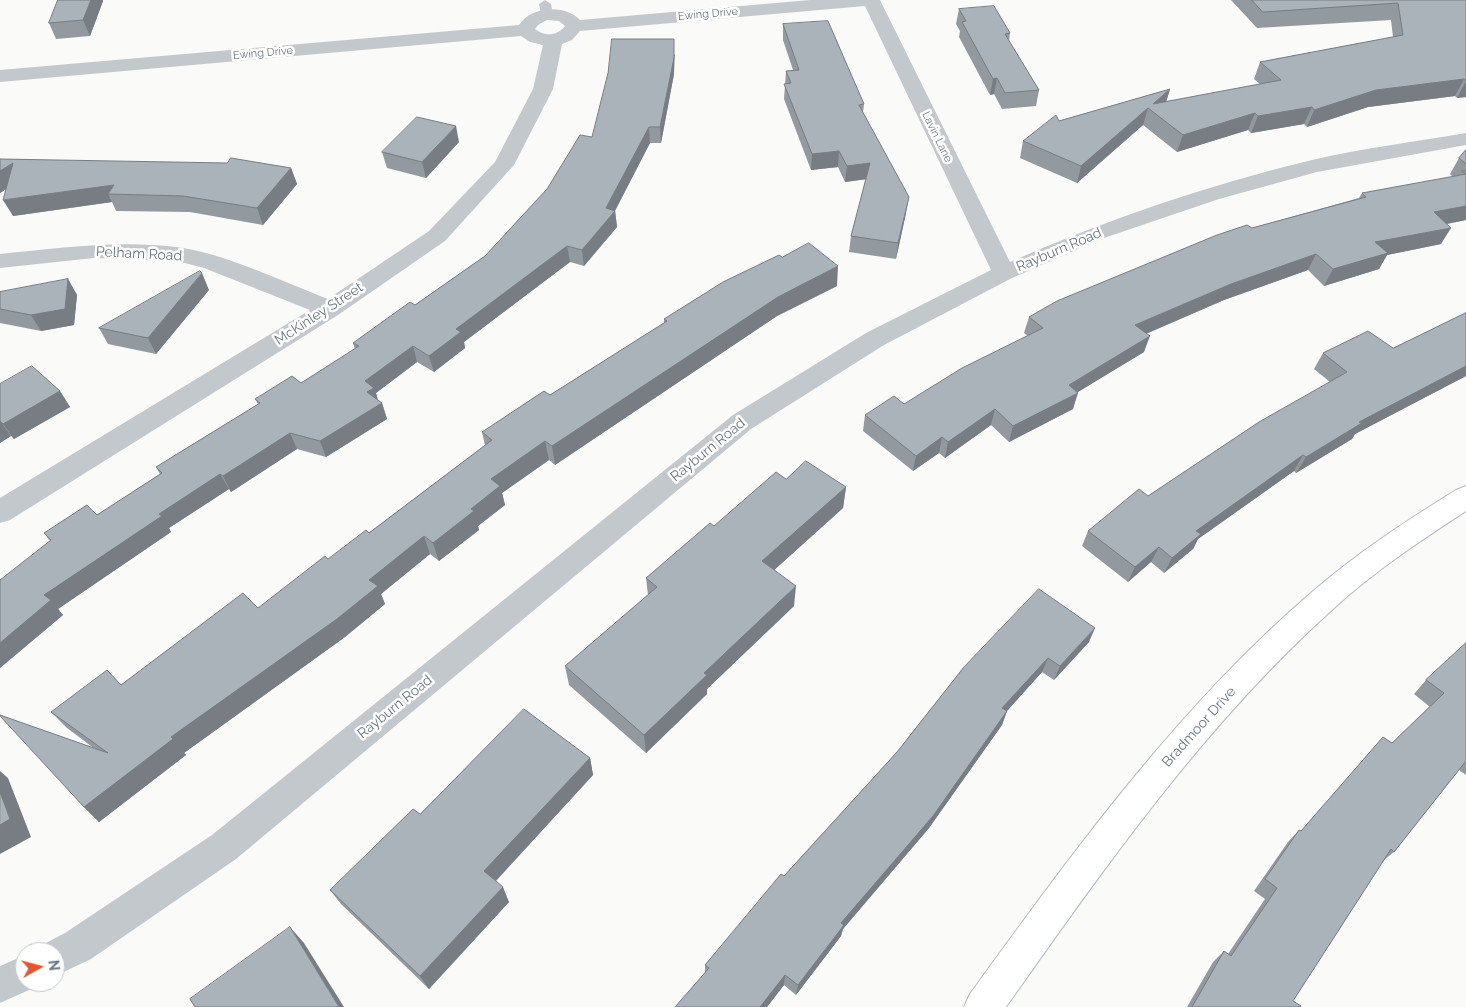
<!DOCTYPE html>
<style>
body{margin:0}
#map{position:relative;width:1466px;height:1007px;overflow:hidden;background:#fafaf8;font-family:Raleway,sans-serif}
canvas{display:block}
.north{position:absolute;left:15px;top:942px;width:50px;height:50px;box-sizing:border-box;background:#fff;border:1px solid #c1c8cd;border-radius:50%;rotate:83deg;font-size:14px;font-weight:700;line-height:20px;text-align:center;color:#657683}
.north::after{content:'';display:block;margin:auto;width:18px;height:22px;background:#e4572e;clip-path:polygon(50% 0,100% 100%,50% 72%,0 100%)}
</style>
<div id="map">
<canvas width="1466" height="1007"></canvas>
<div class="north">N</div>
</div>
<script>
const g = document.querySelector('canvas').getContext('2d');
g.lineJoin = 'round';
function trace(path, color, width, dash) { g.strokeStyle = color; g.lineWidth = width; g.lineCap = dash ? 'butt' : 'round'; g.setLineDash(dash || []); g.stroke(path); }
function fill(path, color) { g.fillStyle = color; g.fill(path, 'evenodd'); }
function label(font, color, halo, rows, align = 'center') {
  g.font = font + ' Raleway,sans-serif'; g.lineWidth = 5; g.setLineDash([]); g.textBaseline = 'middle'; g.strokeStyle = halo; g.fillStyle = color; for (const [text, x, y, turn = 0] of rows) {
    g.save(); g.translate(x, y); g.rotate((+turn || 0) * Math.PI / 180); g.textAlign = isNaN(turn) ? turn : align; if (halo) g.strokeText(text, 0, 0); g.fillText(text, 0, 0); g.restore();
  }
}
const lane = new Path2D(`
 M545 0 551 4 553 15 547 19 541 15 539 4Z`);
const street = new Path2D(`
 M810 0H880L1010 262C1108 219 1208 185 1312 160 1363 148 1415 142 1466 133V145L1317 172 1219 199 1101 239 1012 278 884 345 751 429 236 859 91 959 55 976V952H39L42 945 65 933 212 835 733 415 866 333 991 270 865 6 580 31 572 40 562 44 553 89 514 165 445 241 338 315 10 520 0 523V498L310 310 204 268 177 261 94 258 0 268V254C59 248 117 240 176 247 221 252 284 282 328 299L429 231 495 162 533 89 543 45 530 42 521 36 0 82V70L519 25C530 7 565 3 580 20ZM547 20 559 21 565 26C557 36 545 37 535 29L538 25Z
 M25 955V982H40L38 986 0 1003V966Z`);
const secondary = new Path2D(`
 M1466 486V511C1420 541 1373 572 1332 610 1204 725 1105 867 1006 1007H964L970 994C1073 852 1178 707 1312 592 1357 553 1406 521 1456 490Z`);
const wall = new Path2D(`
 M58 0H103V1L90 36 56 39 49 23Z
 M1231 0H1466V97L1457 98 1455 96 1368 107 1307 127 1304 124 1251 133 1248 130 1177 152 1143 125 1077 183 1020 158 1023 141 1059 121 1170 89 1166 102 1260 84 1254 79 1260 62 1393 37 1391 20 1257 28Z
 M959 9 1010 33 1009 41 1039 90 1036 106 1002 109 994 94 990 95 959 37 960 31 956 24Z
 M783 24 864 104 863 113 906 213 896 259 849 252 851 236 866 179 845 182 838 167 811 170 784 99 786 71 793 70 783 40Z
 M675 54 674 74 661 143H650L615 210 617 227 584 266 570 262 464 342 465 348 434 372 417 362 376 393 378 400 382 403 387 419 326 457 297 449 231 492 229 489 169 528 171 532 58 609 63 615 0 668 50 541 44 533 97 515 160 474 156 467 258 404 255 399 301 383 355 349 353 343 415 305 485 256 547 189 592 137Z
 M459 142 426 178 387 168 382 152Z
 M1466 150V220L1447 224 1441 244 1387 255 1379 269 1324 286 1308 270 1224 300 1146 334 1144 352 1077 392 1073 409 1009 442 991 425 945 458 939 453 913 471 863 431 865 415 904 404 1028 336 1024 333 1029 317 1252 228 1359 198 1362 193 1453 177 1450 174 1459 158Z
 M0 159 291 168 297 184 263 225 190 212 116 211 112 202 13 216 6 189 0 193Z
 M782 257 837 286 777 316 555 465 549 460 502 493 505 505 478 526 479 530 439 561 430 554 381 594 385 604 345 637 184 753 186 755 99 822 84 807 95 749 67 728 51 712 121 685 258 608 328 559 369 533 485 445 482 432 550 395 664 323V319Z
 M68 279 77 295 74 325 41 331 0 323V292Z
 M209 290 156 354 108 344 99 328Z
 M1466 313V376L1355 434 1352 439 1296 473 1294 471 1198 539 1193 549 1164 573 1151 562 1128 582 1082 546 1088 531 1148 496 1330 382 1314 369 1323 353 1393 348Z
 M0 384 60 391 70 407 14 439 11 436 0 443Z
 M786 479 846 487 843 508 774 570 794 606 707 689V694L646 753 569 685 565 666 648 595 646 578 714 526Z
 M1089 642 1054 680 1042 672 1007 711 1002 725 929 828 843 929 841 936 796 995 784 985 767 1007H675L705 973V965L784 876 897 752 964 667Z
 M1466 643V775L1459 770 1394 852 1384 860 1293 1001 1300 1007H1187L1213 962 1224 951 1228 954 1265 899 1254 891 1288 842 1299 830 1301 831 1383 737 1392 743 1430 707 1414 694 1426 680Z
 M590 758 593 775 496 881 509 902 429 989 341 904 330 890 420 814Z`);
const shadedWall = new Path2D(`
 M91 0H103V1L90 36 83 20Z
 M674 39V74L661 143 660 127Z
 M997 78 994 94 990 95 993 79Z
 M1464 79 1455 96 1368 107 1307 127 1314 110 1376 90Z
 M1466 81V97L1457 98Z
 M1170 89 1165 106 1153 104Z
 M1312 107 1304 124 1251 133 1258 116Z
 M1148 108 1143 125 1077 183 1081 166Z
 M1255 113 1248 130 1177 152 1183 135Z
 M456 126 459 142 426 178 422 162Z
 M649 127 650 143 614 213 615 211 617 227 584 266 582 250 606 208Z
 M839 151 838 167 811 170 812 154Z
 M13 163 22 179 0 193V171Z
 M870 163 868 179 845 182 847 166Z
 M291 168 297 184 263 225 257 208Z
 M114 185 108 194 112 202 13 216 3 200Z
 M909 197 906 213 896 259 898 243Z
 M1466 206V220L1425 228 1434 212Z
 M1451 228 1441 244 1387 255 1379 269 1324 286 1333 269 1375 242Z
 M567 246 570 262 464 342 465 348 434 372 429 356 456 329Z
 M1316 254 1308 270 1224 300 1129 341 1135 325 1231 284Z
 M838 266 837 286 777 316 555 465 552 446 778 297Z
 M202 273 209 290 156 354 148 338Z
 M68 279 77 295 74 325 41 331 31 315Z
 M1150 336 1144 352 1065 400 1078 393 1073 409 1009 442 1013 426 1069 385Z
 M413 346 417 362 376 393 379 404 367 392 365 381Z
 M1466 366V376L1355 434 1352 439 1296 473 1306 457 1359 422Z
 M60 391 70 407 14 439 3 424Z
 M382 403 387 419 326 457 320 441Z
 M995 409 991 425 945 458 948 442Z
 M0 421 11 436 0 443Z
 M290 433 297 449 231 492 223 476Z
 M942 437 939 453 913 471 916 456Z
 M545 441 549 460 502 493 505 505 478 526 479 530 439 561 433 543 471 509 491 479Z
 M1303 455 1294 471 1198 539 1193 549 1164 573 1172 558 1196 531Z
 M220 474 229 489 169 528 171 532 58 609 63 615 0 668V643L44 595 159 514Z
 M846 487 843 508 761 582 762 561Z
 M424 536 430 554 381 594 385 604 345 637 184 753 186 755 99 822 84 807Z
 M1159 547 1151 562 1128 582 1135 567Z
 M796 586 794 606 707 689V694L646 753 644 735 704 673Z
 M1095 628 1089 642 1054 680 1060 666Z
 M1048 658 1042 672 997 722 1002 708Z
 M1007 711 1002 725 929 828 843 929 841 936 796 995 798 985 841 923Z
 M590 758 593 775 491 886 484 871Z
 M0 771 8 778 31 837 0 854Z
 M503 887 509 902 429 989 420 976Z
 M290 927 304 943 344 1007H339Z
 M785 975 784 985 767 1007H760Z`);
const building = new Path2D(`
 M58 0H91L83 20 49 23Z
 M1252 0H1466V81L1464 79 1376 90 1314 110 1312 107 1258 116 1255 113 1183 135 1148 108 1081 166 1023 141 1056 115 1059 121 1170 89 1153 104 1281 80 1260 62 1403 35 1398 3 1263 12Z
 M994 6 1010 33 1005 34 1039 90 1005 93 997 78 993 79 962 22 966 21 959 9Z
 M828 21 864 104 859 105 909 197 898 243 851 236 870 163 847 166 839 151 812 154 784 84 791 83 786 71 799 70 783 24Z
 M612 39H674V58L660 127H649L606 208 615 211 582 250 567 246 456 329 461 332 429 356 413 346 365 381 374 388 367 392 382 403 320 441 290 433 223 476 220 474 159 514 162 516 44 595 51 600 0 643V580L51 540 44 533 87 505 97 515 162 473 156 467 260 403 255 399 292 376 301 383 359 346 353 343 410 302 415 305 485 256 547 189 580 135 592 137 608 73Z
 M417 117 456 126 422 162 382 152Z
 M1466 150V164L1459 158Z
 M231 158 291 168 257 208 183 196 108 194 114 185 3 200 13 163 0 171V159L227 163Z
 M1462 171H1466V206L1434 212 1451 228 1375 242 1388 253 1333 269 1316 254 1231 284 1135 325 1150 336 1069 385 1078 393 1013 426 995 409 948 442 942 437 916 456 865 415 894 396 904 404 962 368 1043 328 1029 317 1057 301 1217 235 1247 225 1252 228 1366 197 1362 193 1466 174Z
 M809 243 838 266 778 297 552 446 545 441 491 479 500 486 471 509 474 511 433 543 424 536 369 580 378 586 337 619 171 737 173 739 84 807 0 716V715L108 753 51 712 107 670 121 685 243 593 258 608 325 556 328 559 366 530 369 533 492 440 482 432 544 391 550 395 667 321 664 319 723 282 779 255 782 257Z
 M200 271 202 273 148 338 99 328Z
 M68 279 65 309 31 315 0 309V292Z
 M1466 313V366L1359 422 1362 423 1306 457 1303 455 1196 531 1201 534 1172 558 1159 547 1135 567 1088 531 1139 489 1148 496 1259 422 1347 372 1323 353 1368 331 1393 348Z
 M32 366 60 391 3 424 0 421V384Z
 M806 461 846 487 762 561 796 586 704 673 707 675 644 735 565 666 657 587 646 578 710 523 714 526 776 472 786 479Z
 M1039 589 1095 628 1060 666 1048 658 1002 708 1007 711 933 816 841 923 844 925 798 985 785 975 760 1007H675L709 968 705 965 781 874 784 876 897 752 964 667Z
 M1466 643V761L1394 852 1391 849 1293 1001 1301 1006 1300 1007H1192L1224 951 1231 956 1277 888 1265 879 1299 830 1301 831 1383 737 1392 743 1444 693 1426 680Z
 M524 709 590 758 484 871 503 887 420 976 330 890 413 809 420 814Z
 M0 792 10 819 0 825Z
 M290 927 339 1007H195L190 999Z`);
const farStreetnames = [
 ["Ewing Drive",708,14,-5],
 ["Ewing Drive",263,53,-5],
 ["Lavin Lane",937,137,64]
];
const streetNames = [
 ["Rayburn Road",1059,250,-23],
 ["Pelham Road",139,254,3],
 ["McKinley Street",319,314,-33],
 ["Rayburn Road",708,450,-39],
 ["Rayburn Road",395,707,-39],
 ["Bradmoor Drive",1199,727,-48]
];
trace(secondary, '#b3babf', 2);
fill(lane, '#c3c8cc');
fill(street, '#c3c8cc');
fill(secondary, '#fff');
fill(wall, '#929a9f');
fill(shadedWall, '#777d82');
fill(building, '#aab3b9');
trace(building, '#777d82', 1);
label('11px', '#657683', '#fff', farStreetnames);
label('14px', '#657683', '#fff', streetNames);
</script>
